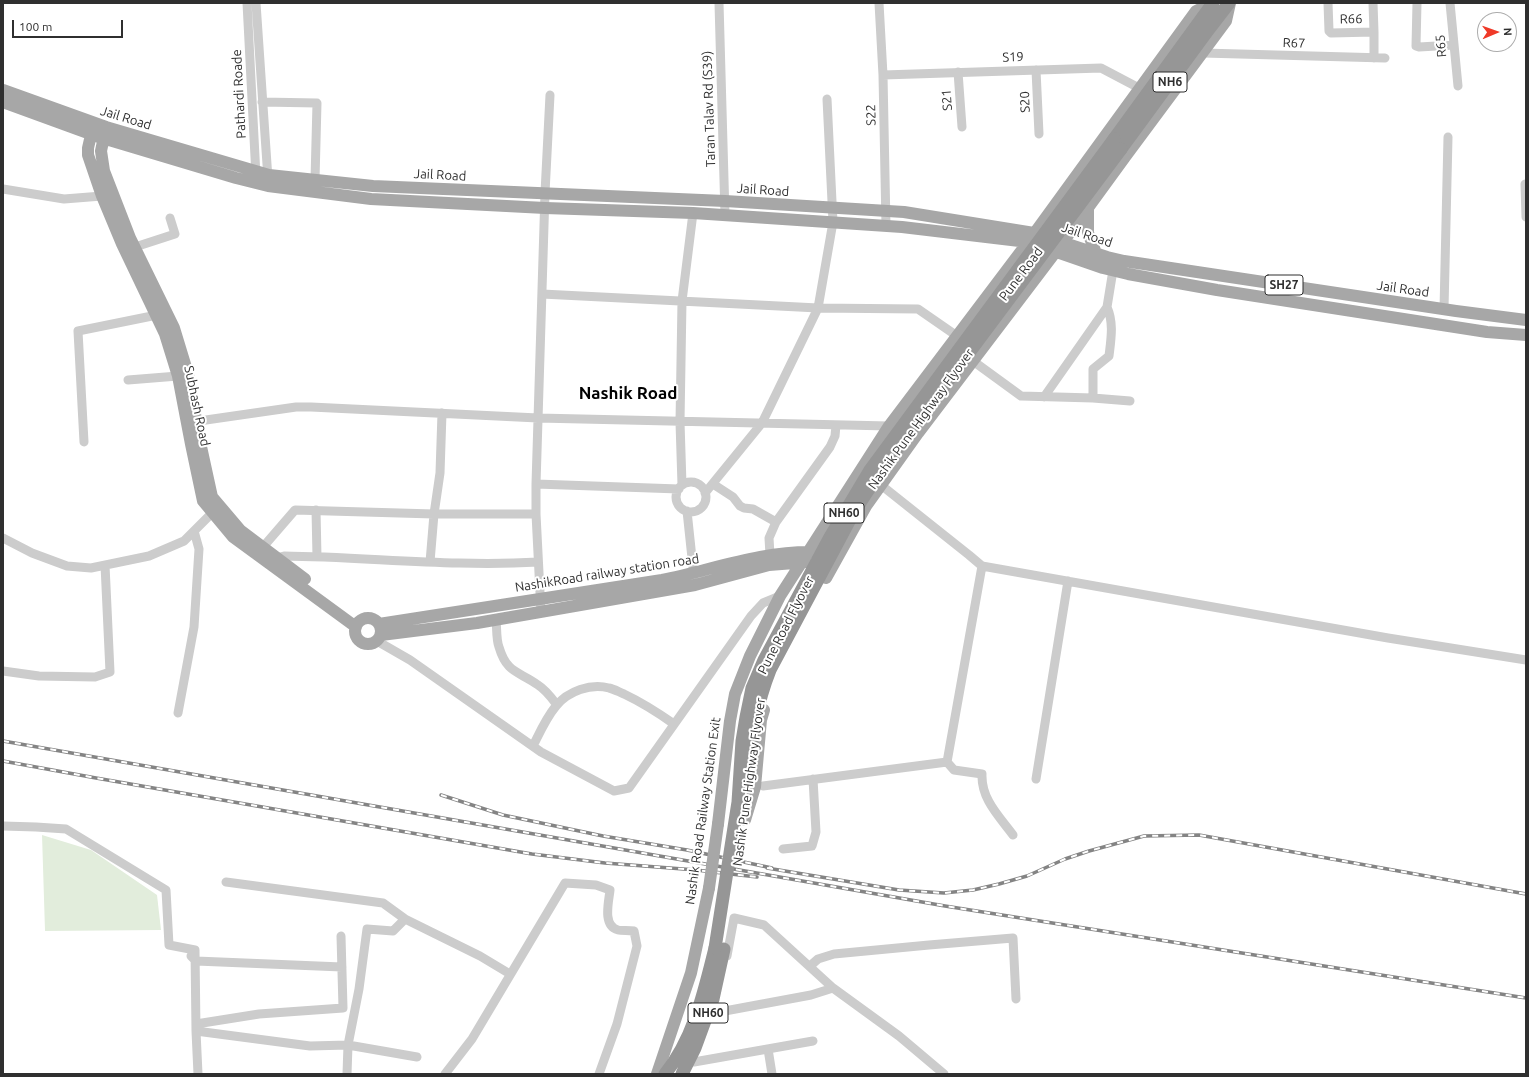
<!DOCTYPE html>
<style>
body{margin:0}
#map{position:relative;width:1529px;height:1077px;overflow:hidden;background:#fff;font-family:Ubuntu,sans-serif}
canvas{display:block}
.frame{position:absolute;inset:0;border:4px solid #2f2f2f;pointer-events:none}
.north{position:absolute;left:1477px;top:12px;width:40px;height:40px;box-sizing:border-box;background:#fff;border:1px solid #acacac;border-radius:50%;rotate:88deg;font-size:11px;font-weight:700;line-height:16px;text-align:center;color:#2f2f2f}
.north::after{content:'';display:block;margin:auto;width:14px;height:18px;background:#ef3928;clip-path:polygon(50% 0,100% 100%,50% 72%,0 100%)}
.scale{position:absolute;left:12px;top:20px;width:111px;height:18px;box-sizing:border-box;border:2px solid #2f2f2f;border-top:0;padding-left:5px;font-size:12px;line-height:14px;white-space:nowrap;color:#2f2f2f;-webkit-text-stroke:3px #fff;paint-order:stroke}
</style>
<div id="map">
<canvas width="1529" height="1077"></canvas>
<div class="frame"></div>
<div class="north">N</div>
<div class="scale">100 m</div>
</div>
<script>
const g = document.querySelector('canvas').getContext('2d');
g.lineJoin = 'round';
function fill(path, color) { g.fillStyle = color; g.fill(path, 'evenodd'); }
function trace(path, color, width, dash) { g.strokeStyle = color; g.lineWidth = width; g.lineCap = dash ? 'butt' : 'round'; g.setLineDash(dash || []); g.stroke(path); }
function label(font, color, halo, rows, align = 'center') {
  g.font = font + ' Ubuntu,sans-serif'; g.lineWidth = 4; g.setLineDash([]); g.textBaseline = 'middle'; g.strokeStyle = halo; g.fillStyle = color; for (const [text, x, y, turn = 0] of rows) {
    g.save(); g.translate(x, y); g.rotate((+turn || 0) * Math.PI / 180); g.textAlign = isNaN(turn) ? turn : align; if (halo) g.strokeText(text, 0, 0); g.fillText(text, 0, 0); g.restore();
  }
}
const green = new Path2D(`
 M42 835 91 850 157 895 161 930 45 931Z`);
const minor = new Path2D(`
 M247 3 256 176
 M256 3 268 179
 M719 3 725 215
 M879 3 883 75 886 226
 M1328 3 1329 31 1331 33 1374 32 1373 3
 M1417 3 1416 46 1419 47 1454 45
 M1450 3 1458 86
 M1374 32V58
 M1203 53 1385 58
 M1036 70 1039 134
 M958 72 962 127
 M883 75 1101 68 1139 88
 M827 99 833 222 818 308 918 309 957 336
 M262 102 317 103 315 180
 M1525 184 1526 217
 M3 189 64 199 102 196
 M135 247 175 234 170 218
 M542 294 818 308 762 423 705 493
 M1444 309 1448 137
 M973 361 1021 396 1093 398 1130 401
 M128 380 178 376
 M1044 397 1107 307 1114 264
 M1093 398V369L1109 356C1111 339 1114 323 1107 307
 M192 422 296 407H311L538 418 889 426
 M84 442 78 331 157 315
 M676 497a15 15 0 1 1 30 0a15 15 0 1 1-30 0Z
 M536 484 679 489
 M713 484 733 497 740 506 744 508 753 509 776 522
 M682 485 680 422 682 301 693 213
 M316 510 317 557
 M687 511 694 577
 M3 538 32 553 67 566 91 568 149 556 184 541 213 512
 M263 547 295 510 434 514H536
 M770 555 769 538 776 522 830 447 835 436 836 425
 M276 558 284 556C369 557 454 567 538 562
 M430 562 434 514 440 473 442 413
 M982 566 1388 638 1526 660
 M541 612 536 514V484L545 193 550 95
 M496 619C497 628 496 639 499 647 507 674 519 671 538 685 546 690 551 697 557 705
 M377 641 410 660 541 752 614 791 629 788 751 616 763 603 780 596
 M3 671 39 676 95 677 110 672 105 565
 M178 713 194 627 199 549 194 531
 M533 746C540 732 546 718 556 706 568 691 591 683 609 688 614 689 619 692 624 694 643 703 657 712 674 724
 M947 762 954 770 982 774C981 799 999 816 1013 835
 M1036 779 1068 581
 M763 786 947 762 982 566 969 555 881 485
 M3 826 36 827 66 829 166 890 169 945 195 950 196 1031 198 1074
 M783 849 812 846 816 832 813 779
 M226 882 383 903 405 919
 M191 956 196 961 342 967
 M727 956 734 918 764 925 833 988 899 1036 944 1074
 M810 966 818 959 834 954 929 945 1013 938 1016 999
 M714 1013 811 995 833 988
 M196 1024 259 1014 343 1008 341 936
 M196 1031 310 1046 348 1045 359 989 367 929 393 931 405 919 480 956 510 974
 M768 1049 772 1074
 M694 1062 813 1041
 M347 1074 348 1045 417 1057
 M445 1074 472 1039 565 883 596 885 610 890C609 901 602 926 618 930 622 931 629 930 634 931L637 946 617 1024 599 1074`);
const major = new Path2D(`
 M3 90 106 127 269 175 373 186 725 201 904 212 1034 233 1107 257 1124 261 1456 311 1526 320
 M3 102 99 137 236 178 268 186 371 199 545 208 693 213 902 227 1028 242 1103 268 1128 274 1217 290 1487 332 1526 335
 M93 126 88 148V155L102 196 122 244 165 334 178 376 191 444 203 501 233 537 356 627
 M105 132 101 151 104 171 130 238 174 328 188 374 200 442 212 497 240 530 305 579
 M1088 207V233L1096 253
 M826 578 866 506 918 433 1063 242 1125 157 1226 21 1230 3
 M355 631a13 13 0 1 1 26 0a13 13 0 1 1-26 0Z
 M379 624 662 580C712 570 762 551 813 552
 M381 635 477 623 695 585 769 565 807 562
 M745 820 755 787 761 720 764 710
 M718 824 730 721 735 694 750 656 780 596 889 426 1028 242 1196 11 1212 3
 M657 1074 691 973 709 888`);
const highway = new Path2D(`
 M1114 139 1213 3
 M1121 149 1209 29 1229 3
 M665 1074C694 1038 704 992 715 948
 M682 1074 695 1048 713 999 724 949`);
const rail = new Path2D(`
 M3 741 945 906 1526 998
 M3 761 96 778 532 854 605 863 696 870 757 877
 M441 795 503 815 603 836 687 850 772 868
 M767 868 899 890 944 893 973 890 999 884 1027 876 1065 859 1089 851 1144 836 1199 835 1526 894`);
const majorBridge = new Path2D(`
 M709 888 718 824`);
const highwayBridge = new Path2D(`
 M749 768C752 733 757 703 770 670L854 512 882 469 1121 149
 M715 948 738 802 742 741 746 717 752 688 764 660 830 537 870 470 1114 139`);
const shields = [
 [1170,82,34],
 [1284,285,38],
 [844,513,40],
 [708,1013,40]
];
const shieldNames = [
 ["NH6",1170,82],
 ["SH27",1284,285],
 ["NH60",844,513],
 ["NH60",708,1013]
];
const streetNames = [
 ["R66",1351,19,-1],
 ["R67",1294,43,2],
 ["R65",1441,46,-95],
 ["S19",1013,57,-2],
 ["Pathardi Roade",239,94,-93],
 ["S21",947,100,-94],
 ["S20",1025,102,-93],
 ["Taran Talav Rd (S39)",709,109,-92],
 ["S22",871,115,-91],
 ["Jail Road",126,118,17],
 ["Jail Road",440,175,3],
 ["Jail Road",763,190,4],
 ["Jail Road",1087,235,18],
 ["Pune Road",1021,274,-53],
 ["Jail Road",1403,289,8],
 ["Subhash Road",197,406,78],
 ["Nashik Pune Highway Flyover",921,419,-54],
 ["NashikRoad railway station road",607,573,-9],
 ["Pune Road Flyover",786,625,-63],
 ["Nashik Pune Highway Flyover",749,782,-82],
 ["Nashik Road Railway Station Exit",703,811,-82]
];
const districtNames = [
 ["Nashik Road",628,393]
];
fill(green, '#e2eddc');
trace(minor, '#ccc', 9);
trace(major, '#a7a7a7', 12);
trace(highway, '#969696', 13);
trace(rail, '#848484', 3.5);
trace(rail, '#fff', 2, [6]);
trace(majorBridge, '#a7a7a7', 12);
trace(highwayBridge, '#969696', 13);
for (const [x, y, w] of shields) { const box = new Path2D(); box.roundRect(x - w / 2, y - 10, w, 20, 3); g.fillStyle = '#fff'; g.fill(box); trace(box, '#2f2f2f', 1); }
label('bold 12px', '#2f2f2f', null, shieldNames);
label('13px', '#2f2f2f', '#fff', streetNames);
label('bold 17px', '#000', '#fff', districtNames);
</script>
